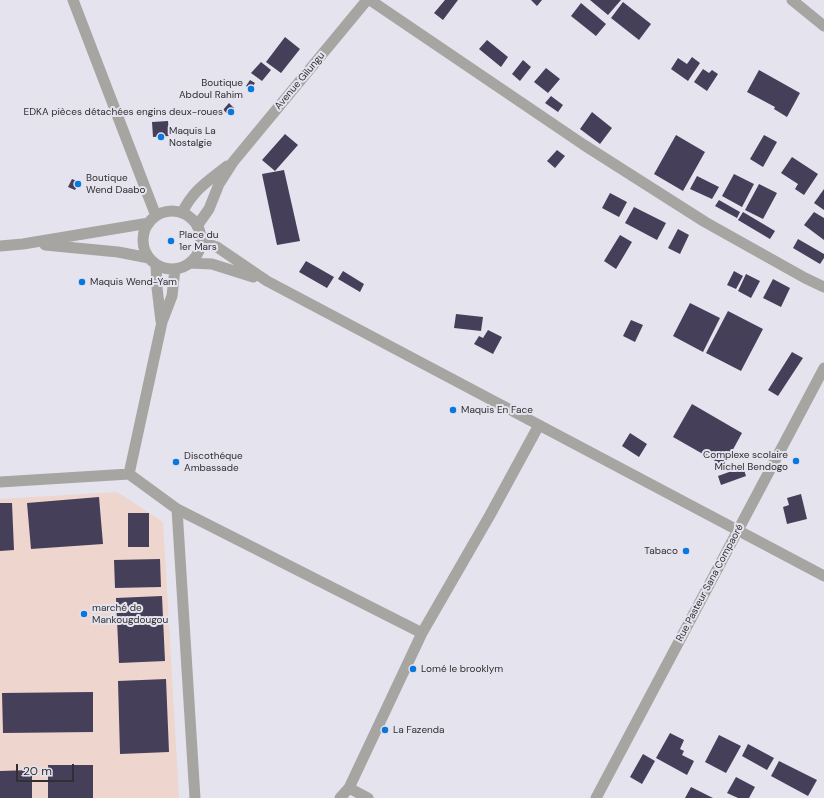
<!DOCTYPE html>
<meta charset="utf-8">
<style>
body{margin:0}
#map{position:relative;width:824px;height:798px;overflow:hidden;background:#e5e3ed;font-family:"DM Sans",sans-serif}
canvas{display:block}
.scale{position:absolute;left:16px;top:764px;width:58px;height:18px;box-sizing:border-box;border:2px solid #302f32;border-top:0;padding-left:5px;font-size:12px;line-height:14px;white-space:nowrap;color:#302f32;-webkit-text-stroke:3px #e5e3ed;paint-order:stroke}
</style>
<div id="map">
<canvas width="824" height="798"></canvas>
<div class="scale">20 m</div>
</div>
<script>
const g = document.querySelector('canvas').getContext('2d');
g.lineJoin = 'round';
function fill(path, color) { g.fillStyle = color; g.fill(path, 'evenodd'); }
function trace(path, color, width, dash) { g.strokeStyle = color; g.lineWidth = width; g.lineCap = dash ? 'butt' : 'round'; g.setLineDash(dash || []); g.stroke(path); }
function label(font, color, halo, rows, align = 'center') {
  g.font = font + ' "DM Sans",sans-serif'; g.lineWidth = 4; g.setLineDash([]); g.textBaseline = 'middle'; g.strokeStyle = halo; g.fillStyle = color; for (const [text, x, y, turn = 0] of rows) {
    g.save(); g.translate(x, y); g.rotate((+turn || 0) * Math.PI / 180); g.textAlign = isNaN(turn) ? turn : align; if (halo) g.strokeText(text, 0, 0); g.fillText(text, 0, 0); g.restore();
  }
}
const commercial = new Path2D(`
 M117 492 163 522 179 798H0V499Z`);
const building = new Path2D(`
 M445 0H458L443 20 434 13Z
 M531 0H542L537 6Z
 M590 0H621L608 15Z
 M623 2 651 24 639 40 611 18Z
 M581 3 606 24 596 36 571 16Z
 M285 37 300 49 281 73 266 62Z
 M487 40 508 57 501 67 479 49Z
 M692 57 700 63 688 81 671 69 678 58 687 64Z
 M523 60 531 67 520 81 512 74Z
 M261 62 271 70 262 81 251 73Z
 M546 68 560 79 548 93 534 82Z
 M703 69 709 73 712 70 718 74 707 91 694 82Z
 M759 70 800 93 787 117 774 109 775 107 747 92Z
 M250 80 255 83 251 89 246 86Z
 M551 96 563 105 558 112 545 103Z
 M229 103 234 108 229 115 223 110Z
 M592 112 612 128 600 144 580 129Z
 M168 121 169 136 153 137 152 122Z
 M285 134 298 145 275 171 262 160Z
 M676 135 705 152 683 191 654 174Z
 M764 135 777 142 763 167 750 159Z
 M557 150 565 156 555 168 547 161Z
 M792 157 818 174 804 195 795 189 798 184 781 173Z
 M284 170 300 241 277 245 262 174Z
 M734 174 754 184 742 207 722 196Z
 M697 176 719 187 712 199 690 189Z
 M72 179 79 182 75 190 68 187Z
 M759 184 777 193 763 219 745 210Z
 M824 189V210L814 203Z
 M610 193 627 202 619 217 602 208Z
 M719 200 740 212 737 218 715 206Z
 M634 207 666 223 657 240 625 223Z
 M743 212 775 231 770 239 738 220Z
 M814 212 824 218V240L804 225Z
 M678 229 689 235 680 254 668 248Z
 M620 235 632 242 616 269 604 261Z
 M798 239 824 254V258L820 264 793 248Z
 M306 261 334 277 327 288 299 272Z
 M343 271 364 284 360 292 338 279Z
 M734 271 743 276 736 289 727 285Z
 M746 274 760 281 751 298 738 291Z
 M773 279 790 288 781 307 763 298Z
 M690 303 720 318 703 352 673 336Z
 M728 311 763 329 741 371 706 353Z
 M456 314 483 317 481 331 454 328Z
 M631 320 643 325 635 342 623 336Z
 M488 330 502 337 493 354 474 344 479 336 483 338Z
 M792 352 803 358 778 396 768 390Z
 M692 404 742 433 724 466 673 437Z
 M630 433 647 444 639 457 622 446Z
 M743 467 746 476 721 485 718 476Z
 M801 494 807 519 787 524 783 507 789 505 787 498Z
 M99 497 103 544 31 549 27 503Z
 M0 503H12L14 550 0 551Z
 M128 513H149V547H128Z
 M160 559 161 587 115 588 114 560Z
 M162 596 165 661 119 663 116 598Z
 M166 679 169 752 120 754 118 681Z
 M93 692V732L3 733 2 693Z
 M670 733 684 740 680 749 684 751 682 755 694 761 687 775 656 758Z
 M719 735 741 746 726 773 705 762Z
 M748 744 774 758 767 770 742 756Z
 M643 754 655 761 642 784 630 777Z
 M779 761 817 780 808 796 771 776Z
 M48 765H93V798H48Z
 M32 770V798H0V771Z
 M736 777 755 787 749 798H738L727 793Z
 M691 787 713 798H685Z`);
const minor = new Path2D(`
 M73 0 156 216
 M370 0 584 145 705 222 805 278 824 287
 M792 0 824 26
 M143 240a29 29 0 1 1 58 0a29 29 0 1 1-58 0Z
 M182 213C193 190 208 181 227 166
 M197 226 209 209 219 184 233 162 367 0
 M201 242 217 247 267 281 824 576
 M45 245 118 252 149 258
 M0 246 23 244 149 223
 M190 263 212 264 253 277
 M156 265 157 288 161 321
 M129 474 162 322 172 296 175 269
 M0 482 129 474 177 509 422 633
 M177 509 195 798
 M349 788 368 798
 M340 798 349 788 422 633 490 515 539 425
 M596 798 824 368`);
const markers = [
 [251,89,4,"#0a77df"],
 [231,112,4,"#0a77df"],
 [161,137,4,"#0a77df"],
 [78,184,4,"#0a77df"],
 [171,241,4,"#0a77df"],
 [82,282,4,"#0a77df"],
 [453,410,4,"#0a77df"],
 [796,461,4,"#0a77df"],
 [176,462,4,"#0a77df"],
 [686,551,4,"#0a77df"],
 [84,614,4,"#0a77df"],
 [413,669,4,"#0a77df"],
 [385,730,4,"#0a77df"]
];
const streetNames = [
 ["Avenue Gilungu",300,81,-50],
 ["Rue Pasteur Sana Compaoré",710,583,-62]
];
const poiNames = [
 ["Boutique",243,83,"right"],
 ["Abdoul Rahim",243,95,"right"],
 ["EDKA pièces détachées engins deux-roues",223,112,"right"],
 ["Maquis La",169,131],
 ["Nostalgie",169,143],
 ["Boutique",86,178],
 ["Wend Daabo",86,190],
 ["Place du",179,235],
 ["1er Mars",179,247],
 ["Maquis Wend-Yam",90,282],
 ["Maquis En Face",461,410],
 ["Complexe scolaire",788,455,"right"],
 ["Michel Bendogo",788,467,"right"],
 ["Discothéque",184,456],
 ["Ambassade",184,468],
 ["Tabaco",678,551,"right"],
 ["marché de",92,608],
 ["Mankougdougou",92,620],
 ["Lomé le brooklym",421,669],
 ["La Fazenda",393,730]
];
fill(commercial, '#eed5cd');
fill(building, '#453f5a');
trace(minor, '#a7a5a1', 11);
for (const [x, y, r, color] of markers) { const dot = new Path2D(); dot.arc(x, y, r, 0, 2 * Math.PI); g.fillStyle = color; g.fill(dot); trace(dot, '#e5e3ed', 1.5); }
label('10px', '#302f32', '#e5e3ed', streetNames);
label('10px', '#302f32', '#e5e3ed', poiNames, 'left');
</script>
